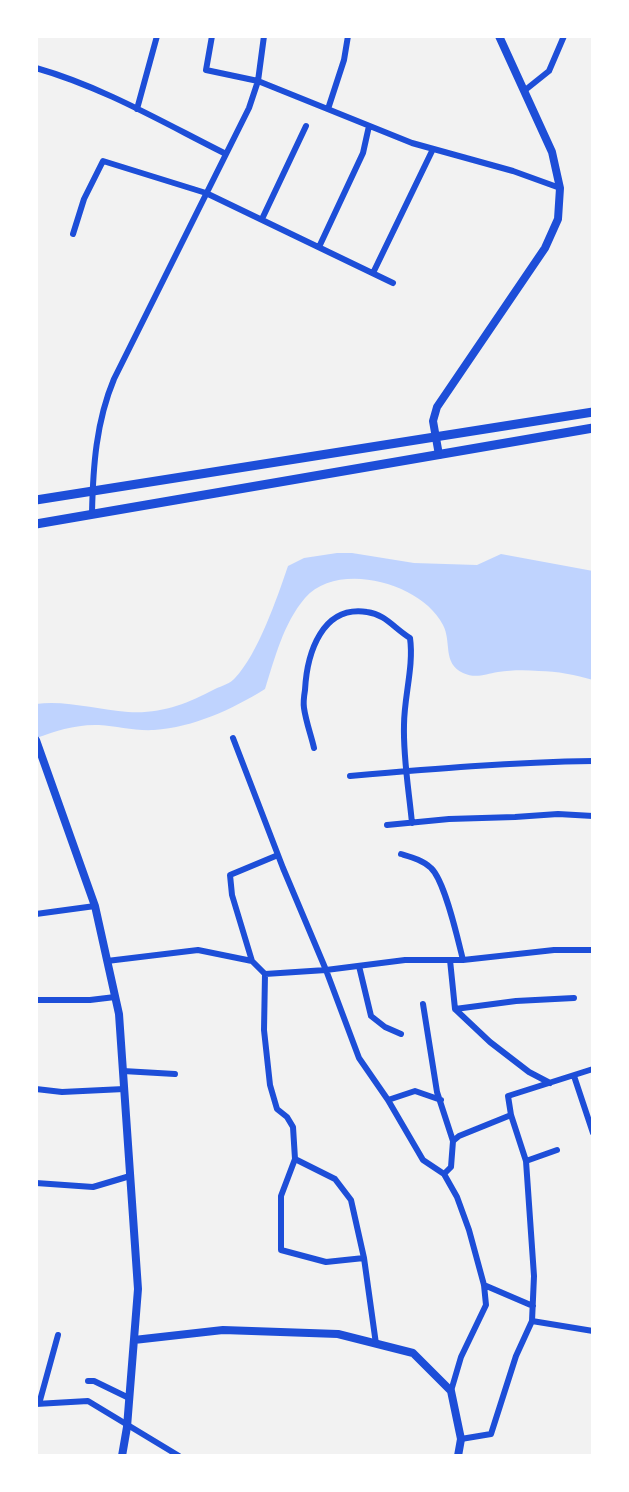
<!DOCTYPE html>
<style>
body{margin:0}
#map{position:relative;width:629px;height:1492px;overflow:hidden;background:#f2f2f2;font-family:Signika,sans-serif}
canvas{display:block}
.frame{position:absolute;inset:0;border:38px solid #fff;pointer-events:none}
</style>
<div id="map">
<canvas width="629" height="1492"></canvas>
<div class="frame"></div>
</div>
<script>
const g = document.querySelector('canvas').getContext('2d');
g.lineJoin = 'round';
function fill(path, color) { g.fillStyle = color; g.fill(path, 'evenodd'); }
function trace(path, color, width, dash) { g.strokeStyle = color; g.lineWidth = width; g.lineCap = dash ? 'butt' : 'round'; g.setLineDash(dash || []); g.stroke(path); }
const water = new Path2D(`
 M337 553H352L414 563 477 565 501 554 593 571V680C576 675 557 671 539 671 526 670 511 670 498 672 485 674 476 679 463 673 442 663 452 642 443 625 422 583 338 560 305 598 283 624 275 658 265 689 231 710 194 727 154 730 134 731 117 726 99 725 76 724 56 731 36 738V704C67 700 97 710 128 712 162 714 186 704 215 689 222 686 231 683 235 678 258 654 277 598 288 566L304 558Z`);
const minor = new Path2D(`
 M212 36 206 70 258 81 412 143 513 171 560 188
 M36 68C103 87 164 123 226 154
 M524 91 549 71 564 36
 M137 109 157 36
 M328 109 344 60 348 36
 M262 219 306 126
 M73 234 84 199 103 161 206 193 393 283
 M319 247 363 153 369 126
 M373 273 433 149
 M92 513C93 467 96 422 114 379L249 108 258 81 264 36
 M233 738 283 868 326 970 359 1058 388 1100 423 1160 444 1174 457 1197 469 1230 484 1285 486 1305 461 1357 451 1391
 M314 748C311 735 306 722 304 708 303 702 304 696 305 690 307 653 322 605 367 612 385 614 395 629 410 638 414 666 404 697 404 725 403 758 409 791 412 823
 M350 776C431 769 512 762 593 761
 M387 825 449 819 515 817 558 814 593 816
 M401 854C411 857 423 860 431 868 445 881 458 940 463 960
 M36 914 95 906
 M450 960 455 1009 490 1042 529 1072 550 1083
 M107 961 198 950 252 961 265 974 326 970 405 960H463L554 950H593
 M252 961 232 895 230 875 278 855
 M359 966 371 1016 385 1027 401 1034
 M265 974 264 1030 270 1085 277 1109 287 1117 293 1127 295 1159 281 1196V1250L326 1262 364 1258
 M36 1000H90L115 997
 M423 1004 437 1092 453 1141
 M455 1009 516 1001 574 998
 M123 1071 175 1074
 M574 1076 593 1133
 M36 1089 62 1092 124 1089
 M388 1100 415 1091 441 1100
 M295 1159 335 1179 351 1200 364 1258 376 1344
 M526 1161 557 1150
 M444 1174 451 1167 453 1141 459 1136 511 1115 508 1096 593 1069
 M36 1183 93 1187 130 1176
 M484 1285 533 1306
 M532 1321 593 1331
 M88 1381H94L129 1398
 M36 1404 88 1401 179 1456
 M39 1404 58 1335
 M461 1439 491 1434 516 1356 532 1321 534 1276 526 1161 511 1115`);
const tertiary = new Path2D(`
 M439 455 433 421 437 407 545 248 558 219 560 188 552 152 499 36
 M36 740 95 906 119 1014 138 1289 127 1427 122 1456
 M134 1340 223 1330 338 1334 413 1353 451 1391 461 1439 458 1456`);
const primary = new Path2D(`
 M36 500 593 412
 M36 524 593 428`);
fill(water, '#bfd3fe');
trace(minor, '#1d4ed8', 6);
trace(tertiary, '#1d4ed8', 8);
trace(primary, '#1d4ed8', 9);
</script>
